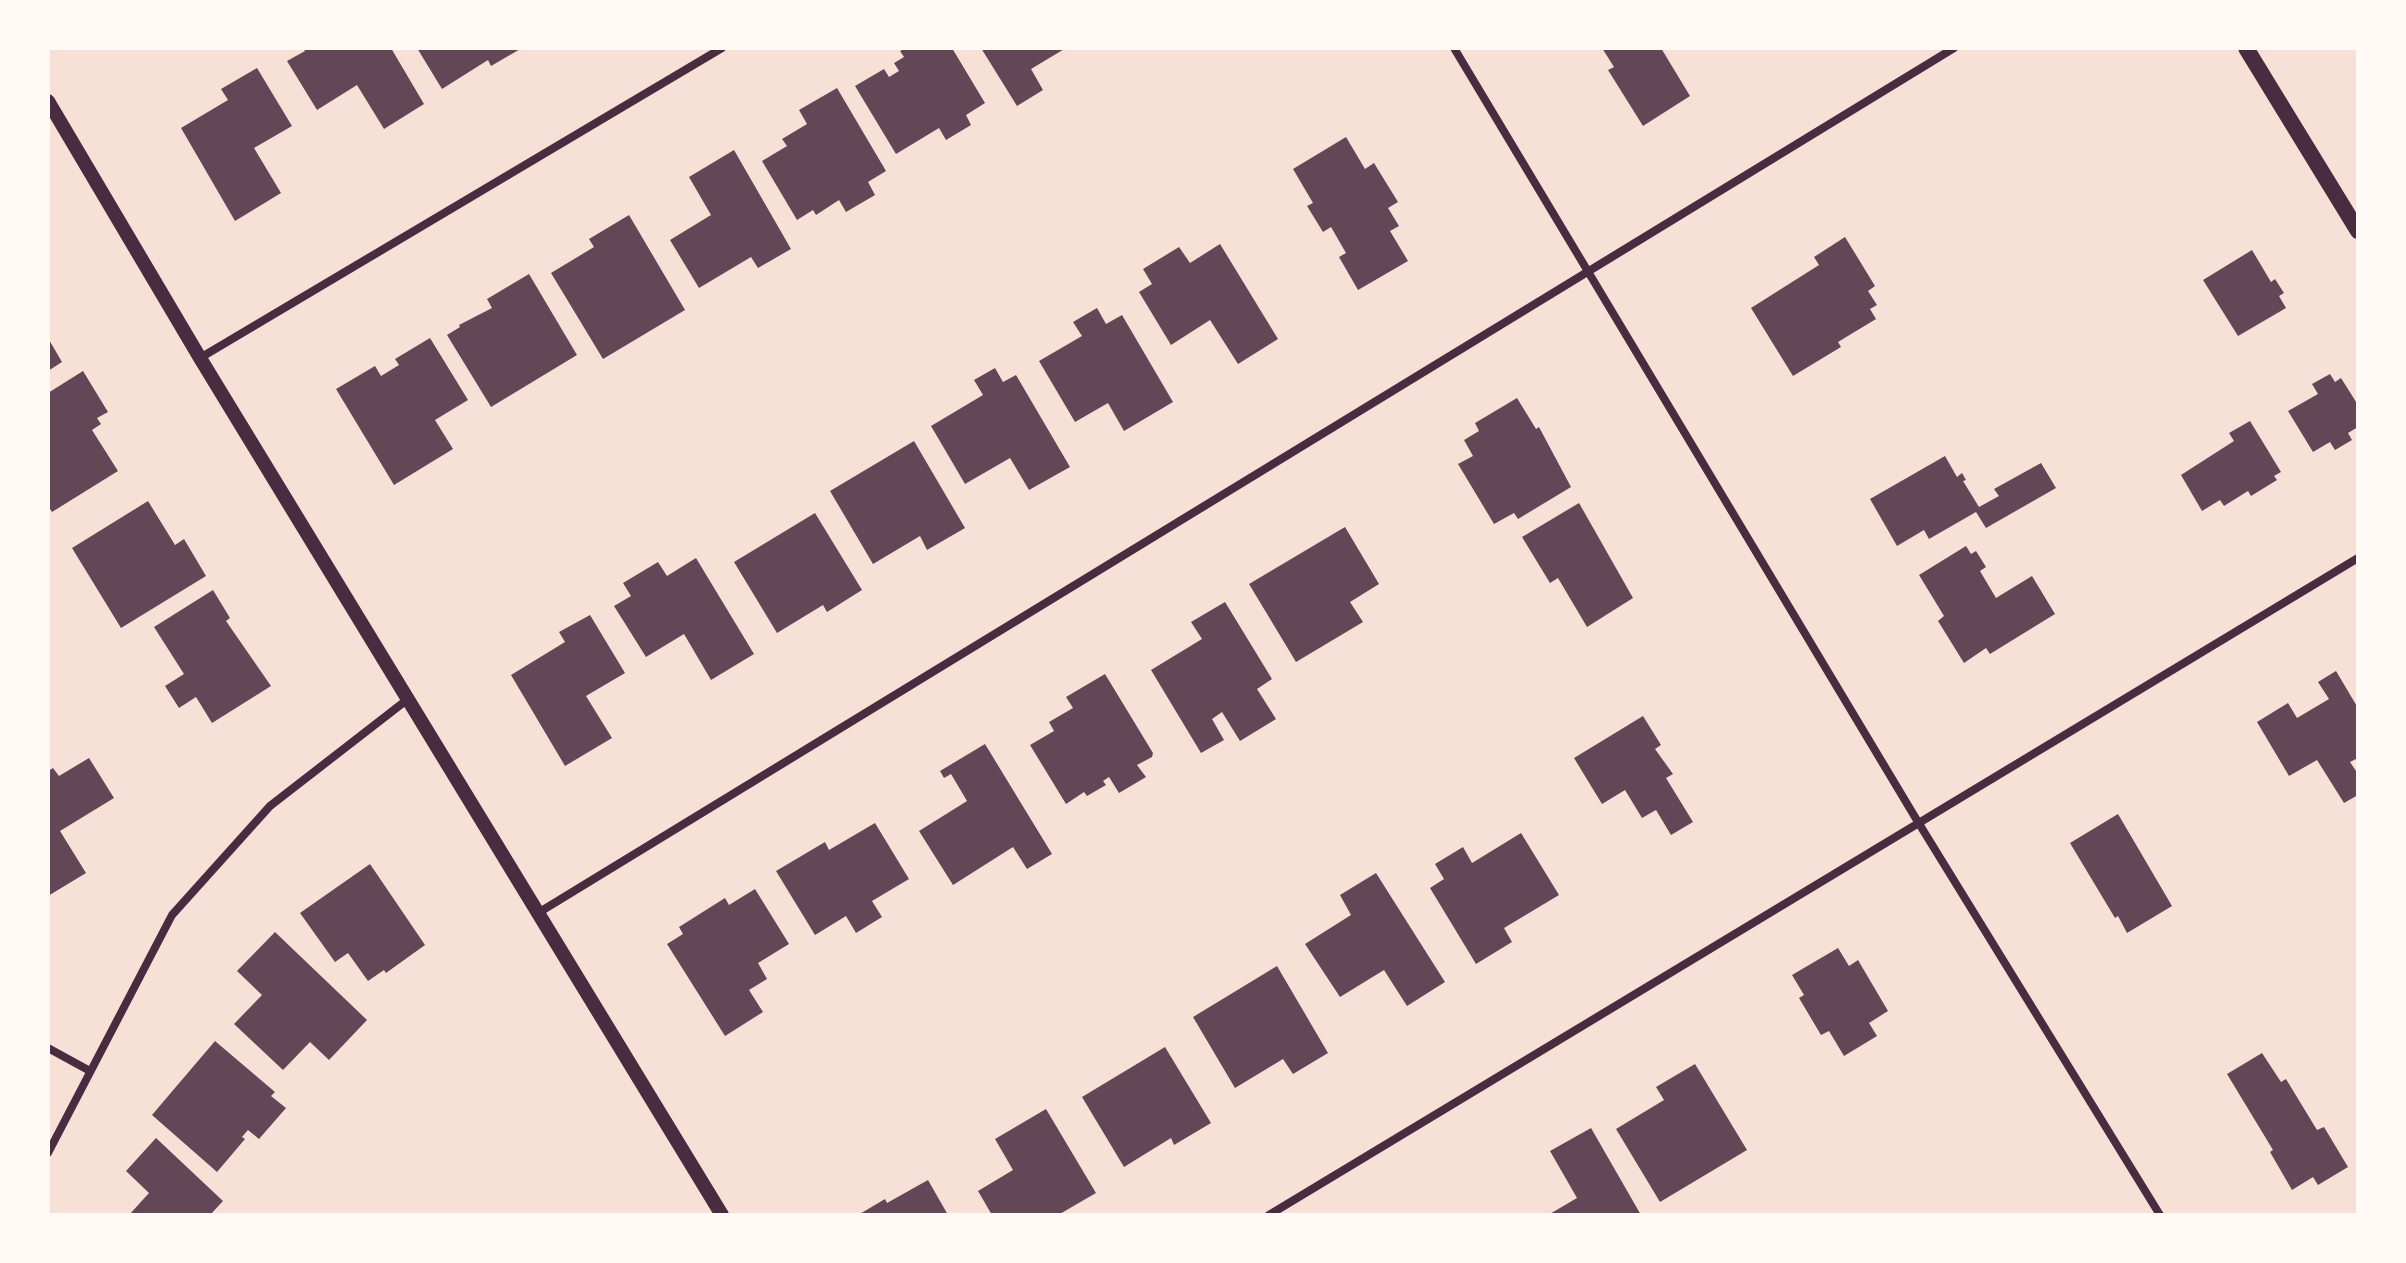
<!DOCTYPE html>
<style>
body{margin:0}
#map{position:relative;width:2406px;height:1263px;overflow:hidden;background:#f7e1d7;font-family:Lato,sans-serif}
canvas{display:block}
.frame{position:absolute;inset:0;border:50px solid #fffaf5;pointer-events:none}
</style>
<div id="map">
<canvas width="2406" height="1263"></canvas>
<div class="frame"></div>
</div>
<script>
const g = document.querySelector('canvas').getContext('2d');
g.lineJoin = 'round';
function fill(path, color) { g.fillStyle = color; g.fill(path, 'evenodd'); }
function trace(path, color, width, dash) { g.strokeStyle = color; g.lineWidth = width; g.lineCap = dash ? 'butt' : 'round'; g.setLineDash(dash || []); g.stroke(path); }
const building = new Path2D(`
 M303 48H391L424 104 384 129 357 85 317 110 287 61 305 51Z
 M417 48H522L491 66 488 60 442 89Z
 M906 48H952L985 103 966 115 971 125 946 140 939 128 896 154 855 86 884 69 889 77 899 71 894 63 904 57 900 51Z
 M981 48H1066L1031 69 1043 90 1017 106Z
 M1602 48H1661L1690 96 1643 126 1608 70 1614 67Z
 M257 68 292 126 254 148 281 193 235 221 181 128 228 100 221 89Z
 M837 88 886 171 868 182 875 195 846 212 839 200 816 215 813 210 797 220 762 161 787 146 782 139 807 124 799 110Z
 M1346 137 1365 169 1374 163 1398 202 1388 208 1399 226 1390 231 1408 261 1358 290 1339 257 1346 253 1331 227 1323 232 1307 206 1313 203 1293 169Z
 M734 150 791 249 758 268 751 257 699 288 670 240 711 215 689 177Z
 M629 215 685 310 603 359 551 273 594 247 589 239Z
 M1845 237 1875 286 1868 291 1877 305 1870 309 1876 319 1838 342 1841 347 1793 376 1751 308 1819 265 1814 257Z
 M1220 244 1278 339 1238 364 1210 320 1171 345 1139 292 1152 284 1143 269 1179 247 1190 263Z
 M2252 250 2271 282 2275 279 2284 293 2279 296 2286 308 2238 336 2203 280Z
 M529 274 577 355 491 407 447 335 460 327 459 325 492 308 487 299Z
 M1097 308 1106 324 1122 315 1173 402 1124 431 1108 403 1075 422 1039 361 1082 336 1073 322Z
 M48 338 62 362 48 371Z
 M430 338 468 400 435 420 453 449 394 485 336 389 375 366 381 376 399 365 395 359Z
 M995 368 1003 382 1016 375 1070 467 1029 490 1010 458 965 484 931 426 983 395 974 380Z
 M83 371 108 412 97 418 101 424 92 430 118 471 52 512 48 506V393Z
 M2330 374 2335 382 2341 378 2358 405V427L2348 433 2352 440 2335 450 2330 442 2313 452 2288 411 2318 394 2312 384Z
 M1517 398 1536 429 1539 427 1571 487 1518 519 1514 513 1494 524 1458 464 1473 456 1464 440 1479 431 1475 423Z
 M2250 421 2281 472 2274 476 2277 480 2251 496 2248 491 2224 506 2220 500 2202 511 2181 475 2234 441 2229 433Z
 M914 441 965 528 927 550 920 536 873 564 830 491Z
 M1945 456 1957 477 1962 473 1966 480 1963 481 1979 507 1999 496 1994 489 2041 463 2056 488 1986 528 1976 512 1929 539 1924 530 1897 546 1870 499Z
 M148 501 175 545 184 539 206 576 121 628 72 548Z
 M1579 503 1633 598 1587 627 1558 578 1550 583 1522 537Z
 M815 513 862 590 827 612 823 605 777 633 734 562Z
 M1345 527 1379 584 1350 602 1363 622 1296 662 1249 584Z
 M1966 546 1971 554 1976 551 1986 567 1980 571 1996 598 2032 576 2055 614 1990 654 1986 648 1964 663 1938 621 1944 616 1919 575Z
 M696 558 754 654 711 680 684 634 646 657 614 606 631 596 623 583 658 562 667 576Z
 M213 590 230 618 226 621 271 686 212 723 196 697 179 708 165 686 184 674 154 627Z
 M1225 602 1272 679 1257 689 1276 719 1240 741 1222 712 1212 719 1224 740 1201 753 1151 670 1202 639 1191 622Z
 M590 615 625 673 586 696 612 738 565 766 511 675 565 642 559 632Z
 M2336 671 2358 708V758L2350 762 2358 774V795L2344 803 2317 760 2289 776 2257 722 2288 703 2297 718 2329 699 2318 682Z
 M1105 674 1153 753 1152 757 1137 765 1146 777 1119 793 1109 777 1103 781 1106 785 1087 796 1084 792 1066 804 1030 745 1054 731 1049 722 1073 708 1066 697Z
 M1643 716 1661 745 1655 749 1673 774 1666 778 1693 822 1671 835 1656 810 1642 818 1625 790 1602 804 1574 758Z
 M985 744 1052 854 1027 869 1013 847 953 885 919 831 967 801 951 774 944 778 940 771Z
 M89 758 114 798 60 831 86 873 48 896V771L53 768 59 776Z
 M2118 814 2172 906 2127 933 2118 916 2115 918 2070 843Z
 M875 823 909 879 872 901 882 917 856 933 846 916 815 935 776 871 825 842 829 850Z
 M1521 833 1559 895 1504 928 1512 942 1476 964 1430 888 1444 879 1435 864 1463 847 1472 863Z
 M370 864 425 945 386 973 384 970 368 981 348 953 335 962 300 913Z
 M1376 873 1445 982 1407 1006 1384 970 1340 997 1305 944 1351 915 1340 895Z
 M755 889 789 944 758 963 767 979 749 990 763 1012 725 1036 667 944 683 934 679 927 725 898 729 905Z
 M275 932 367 1020 329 1060 310 1042 283 1070 234 1024 262 995 237 971Z
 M1838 948 1849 966 1858 960 1888 1011 1869 1023 1877 1036 1844 1056 1829 1031 1821 1035 1799 998 1804 995 1792 975Z
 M1277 966 1328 1053 1293 1074 1283 1059 1235 1088 1193 1017Z
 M215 1041 275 1092 271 1096 286 1108 259 1139 248 1130 242 1137 245 1139 217 1172 152 1115Z
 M1165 1047 1211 1123 1174 1145 1171 1138 1124 1167 1082 1097Z
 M2262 1053 2281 1082 2286 1079 2317 1130 2324 1127 2348 1167 2318 1185 2313 1177 2292 1190 2270 1152 2273 1150 2227 1074Z
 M1695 1064 1747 1150 1660 1202 1616 1129 1664 1100 1656 1087Z
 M1046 1109 1096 1193 1058 1215H992L978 1191 1013 1170 995 1139Z
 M1591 1128 1641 1215H1548L1577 1198 1550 1151Z
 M156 1138 223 1201 210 1215H129L149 1193 126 1171Z
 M928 1180 948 1215H858L885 1199 887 1203Z`);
const minor = new Path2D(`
 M1454 48 1918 822 2160 1215
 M200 358 722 48
 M538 913 1954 48
 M48 1048 90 1071
 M48 1153 172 915 270 806 408 699
 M1269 1215 2358 558`);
const tertiary = new Path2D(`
 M48 101 200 358 722 1215`);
const secondary = new Path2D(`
 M2246 48 2358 231`);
fill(building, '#644757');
trace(minor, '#4a2c40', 8);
trace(tertiary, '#4a2c40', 14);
trace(secondary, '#4a2c40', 16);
</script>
